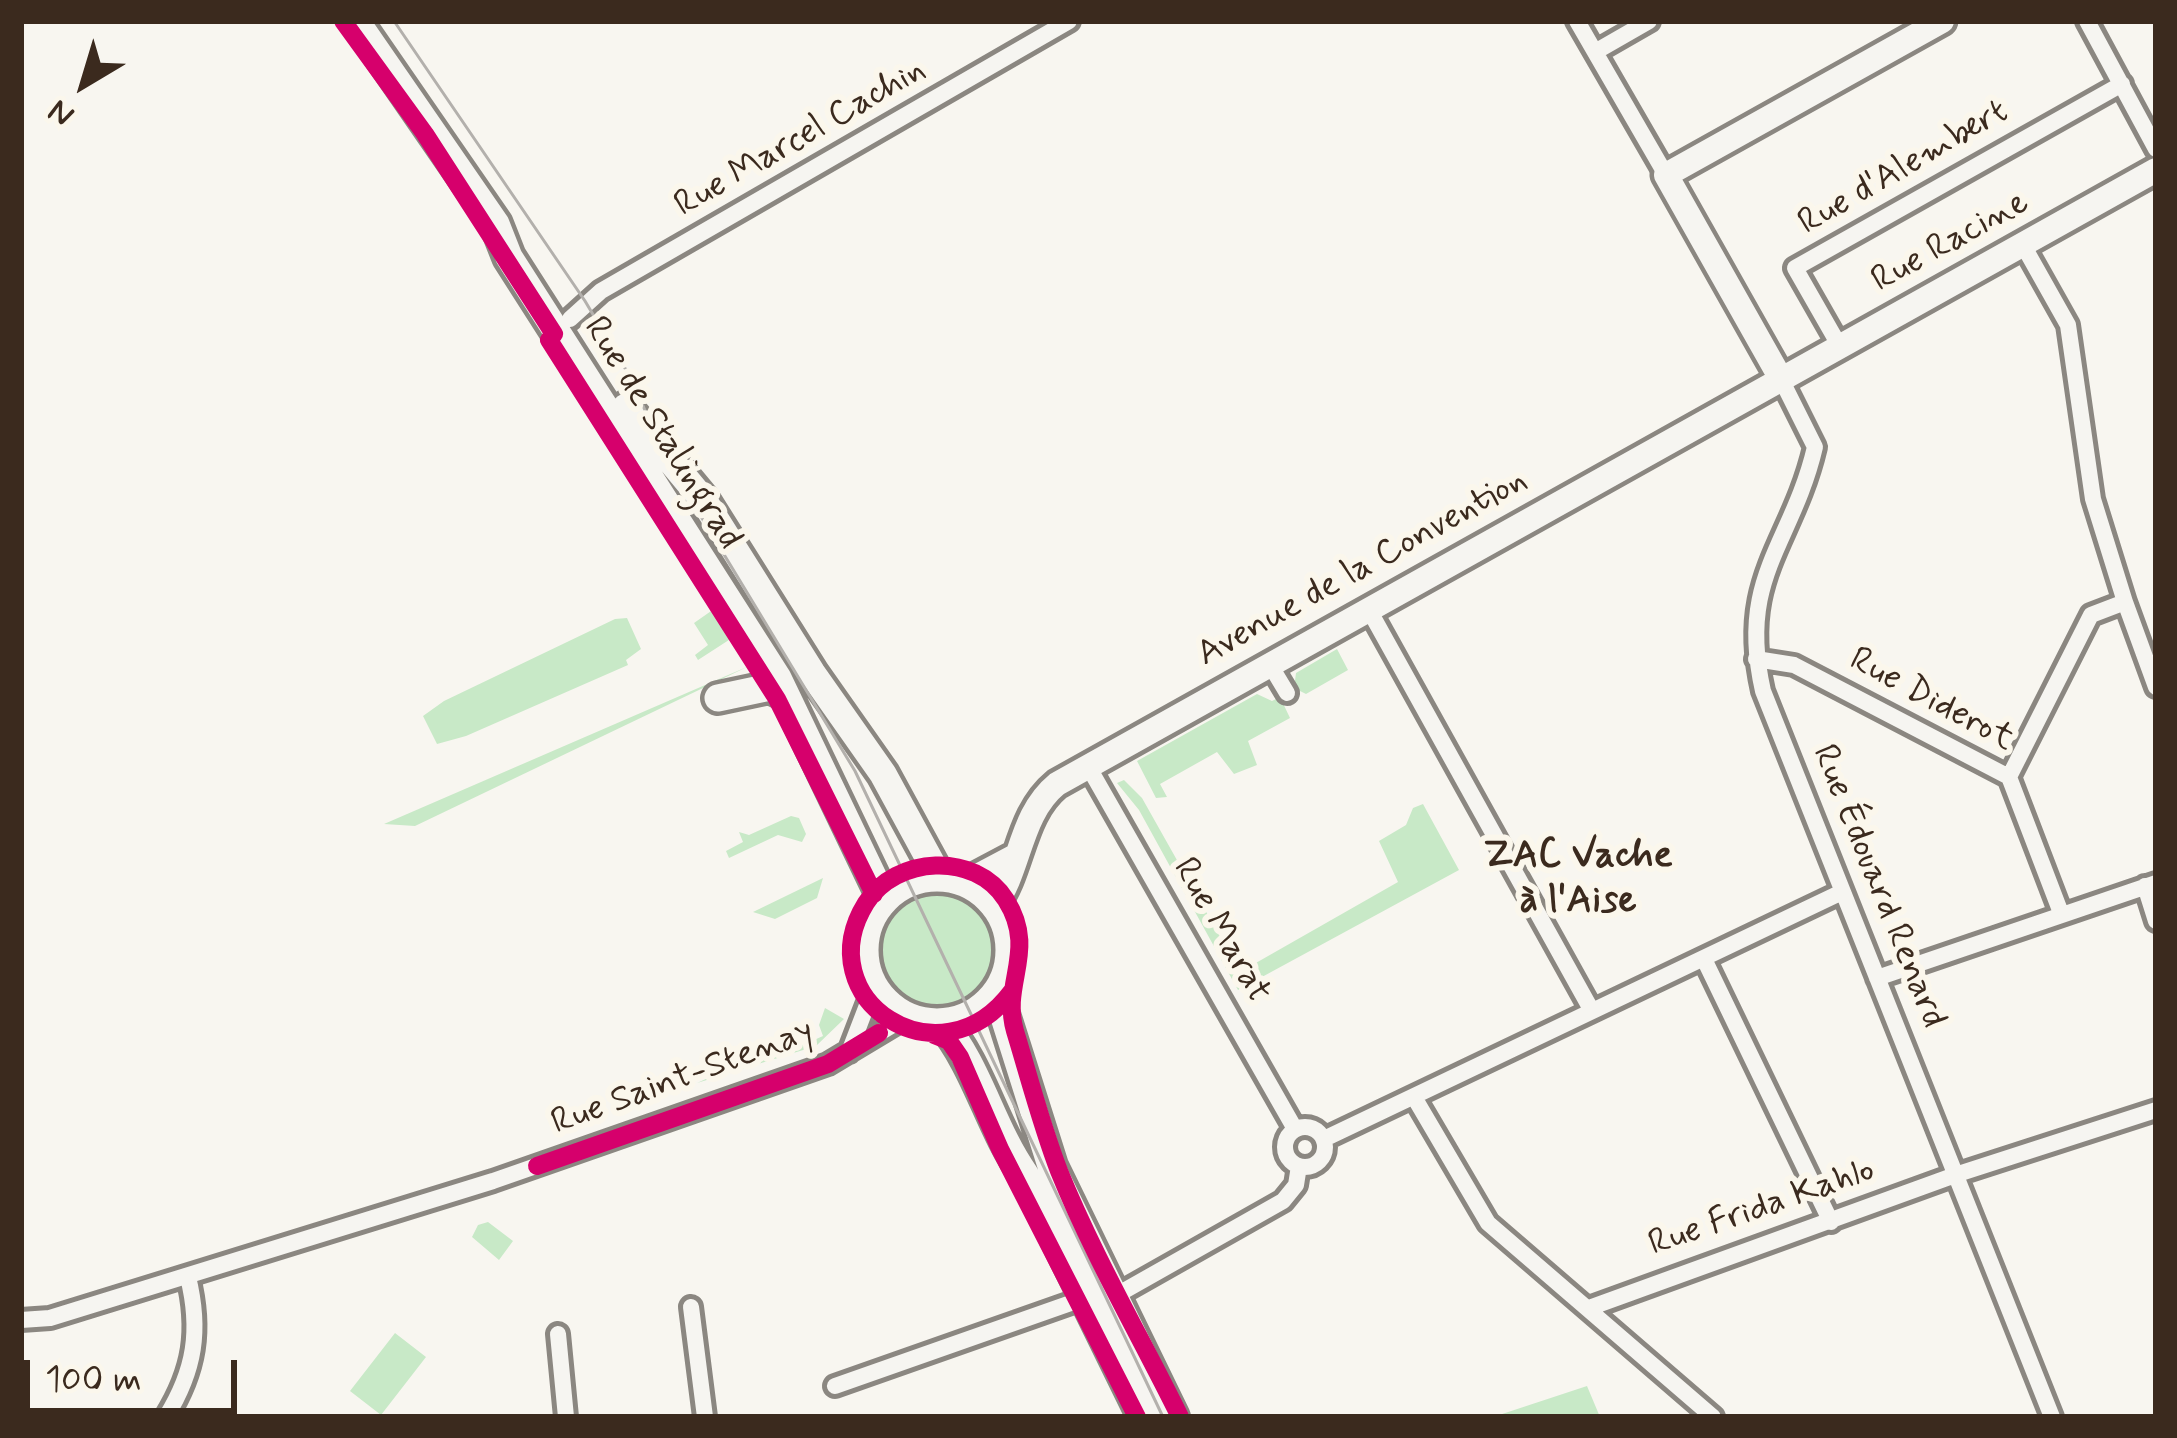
<!DOCTYPE html>
<meta charset="utf-8">
<style>
body{margin:0}
#map{position:relative;width:2177px;height:1438px;overflow:hidden;background:#f8f6f0;font-family:Mynerve,sans-serif}
canvas{display:block}
.frame{position:absolute;inset:0;border:24px solid #3b2a1e;pointer-events:none}
.north{position:absolute;left:24px;top:24px;width:120px;height:120px;-webkit-text-stroke:9px #fbf7ec;paint-order:stroke;rotate:218deg;font-size:33px;font-weight:700;line-height:48px;text-align:center;color:#3b2a1e}
.north::after{content:'';display:block;margin:auto;width:42px;height:54px;background:#3b2a1e;clip-path:polygon(50% 0,100% 100%,50% 72%,0 100%)}
.scale{position:absolute;left:24px;top:1360px;width:213px;height:54px;box-sizing:border-box;border:6px solid #3b2a1e;border-top:0;padding-left:15px;font-size:36px;line-height:42px;white-space:nowrap;color:#3b2a1e;-webkit-text-stroke:9px #fbf7ec;paint-order:stroke}
</style>
<div id="map">
<canvas width="2177" height="1438"></canvas>
<div class="frame"></div>
<div class="north">N</div>
<div class="scale">100 m</div>
</div>
<script>
const g = document.querySelector('canvas').getContext('2d');
g.lineJoin = 'round';
function fill(path, color) { g.fillStyle = color; g.fill(path, 'evenodd'); }
function trace(path, color, width, dash) { g.strokeStyle = color; g.lineWidth = width; g.lineCap = dash ? 'butt' : 'round'; g.setLineDash(dash || []); g.stroke(path); }
function label(font, color, halo, rows, align = 'center') {
  g.font = font + ' Mynerve,sans-serif'; g.lineWidth = 12; g.setLineDash([]); g.textBaseline = 'middle'; g.strokeStyle = halo; g.fillStyle = color; for (const [text, x, y, turn = 0] of rows) {
    g.save(); g.translate(x, y); g.rotate((+turn || 0) * Math.PI / 180); g.textAlign = isNaN(turn) ? turn : align; if (halo) g.strokeText(text, 0, 0); g.fillText(text, 0, 0); g.restore();
  }
}
const green = new Path2D(`
 M714 609 732 638 698 660 695 655 708 645 694 623Z
 M627 618 641 649 626 660 628 665 466 736 437 744 423 716 444 701 615 619Z
 M1337 649 1348 670 1306 694 1294 688 1296 673Z
 M749 666 415 826 384 824Z
 M1257 694 1272 701 1280 697 1290 718 1248 741 1257 765 1234 774 1217 752 1160 784 1167 797 1156 798 1137 761Z
 M1124 780 1142 798 1240 972 1398 882 1379 841 1406 825 1413 808 1423 804 1459 870 1238 990 1139 810 1117 783Z
 M791 816 799 818 806 834 802 842 778 835 729 858 726 851 743 842 739 832 749 835Z
 M823 878 817 898 775 919 753 912Z
 M873 949a64 64 0 1 1 128 0a64 64 0 1 1-128 0Z
 M825 1008 844 1019 816 1046 697 1083 779 1046 785 1053 823 1036 819 1025Z
 M488 1222 513 1241 499 1260 472 1237 478 1225Z
 M395 1333 426 1357 381 1415 350 1391Z
 M1587 1386 1600 1417H1493Z`);
const street = new Path2D(`
 M1577 21 1666 175
 M2087 21 2156 149
 M1595 52 1649 21
 M570 319 601 291 1069 21
 M1839 345 1795 268 2122 84
 M1781 379 1815 447C1792 545 1737 577 1763 691L2052 1417
 M2125 602 2156 687
 M1368 608 1592 1011
 M1756 659 1794 665 2009 777 2061 913
 M1269 663 1287 693
 M1088 766 1295 1129
 M2009 777 2091 615 2125 602 2093 499 2068 325 2023 245
 M2145 886 2156 921
 M1704 959 1831 1222
 M1877 978 2156 883
 M849 1052 874 987
 M1414 1097 1488 1223 1713 1417
 M1285 1147a20 20 0 1 1 40 0a20 20 0 1 1-40 0Z
 M1324 1139 1842 892
 M1115 1296 1283 1201 1296 1185 1299 1166
 M691 1307 705 1417
 M1589 1308 1958 1174 2156 1110
 M21 1320 50 1318 493 1181 828 1064 908 1016
 M558 1334 566 1417
 M835 1386 1085 1298
 M166 1417C195 1370 201 1330 188 1277`);
const secondary = new Path2D(`
 M1781 379 1666 175 1942 21
 M964 883 1013 857
 M994 906C1021 869 1019 815 1057 784L2156 170`);
const primary = new Path2D(`
 M356 21 496 224 509 257 778 678 884 899
 M626 407 704 501 812 673 883 774 939 877
 M718 698 770 687 786 695
 M865 950a72 72 0 1 1 144 0a72 72 0 1 1-144 0Z
 M996 992 1051 1166 1173 1417
 M942 1022C979 1066 992 1127 1025 1174L1144 1417`);
const tram = new Path2D(`
 M394 21 585 301 632 380 665 457 855 771 1163 1417`);
const cycleway = new Path2D(`
 M343 21 425 134 554 334 549 340 777 699 874 894
 M1012 991C940 1088 806 999 866 903 896 856 975 851 1006 900 1038 951 1001 983 1015 1031 1029 1077 1042 1127 1059 1171 1093 1255 1140 1336 1180 1417
 M934 1035 949 1041 960 1057 1000 1149 1137 1417
 M537 1166 828 1064 879 1033`);
const streetNames = [
 ["Rue Marcel Cachin",801,139,-30],
 ["Rue d'Alembert",1904,169,-30],
 ["Rue Racine",1951,243,-29],
 ["Rue de Stalingrad",661,434,58],
 ["Avenue de la Convention",1363,569,-29],
 ["Rue Diderot",1931,701,28],
 ["Rue Édouard Renard",1877,887,68],
 ["Rue Marat",1220,931,60],
 ["Rue Saint-Stenay",683,1079,-20],
 ["Rue Frida Kahlo",1762,1209,-19]
];
const neighbourhoodNames = [
 ["ZAC Vache",1578,858],
 ["à l'Aise",1578,903]
];
fill(green, '#c8e9c7');
trace(street, '#8b8781', 26);
trace(secondary, '#8b8781', 33);
trace(primary, '#8b8781', 36);
trace(street, '#f6f5f1', 16);
trace(secondary, '#f6f5f1', 24);
trace(primary, '#f6f5f1', 27);
trace(tram, '#b3b0ac', 3);
trace(cycleway, '#d6006c', 18);
label('36px', '#3b2a1e', '#fbf7ec', streetNames);
label('bold 39px', '#3b2a1e', '#fbf7ec', neighbourhoodNames);
</script>
